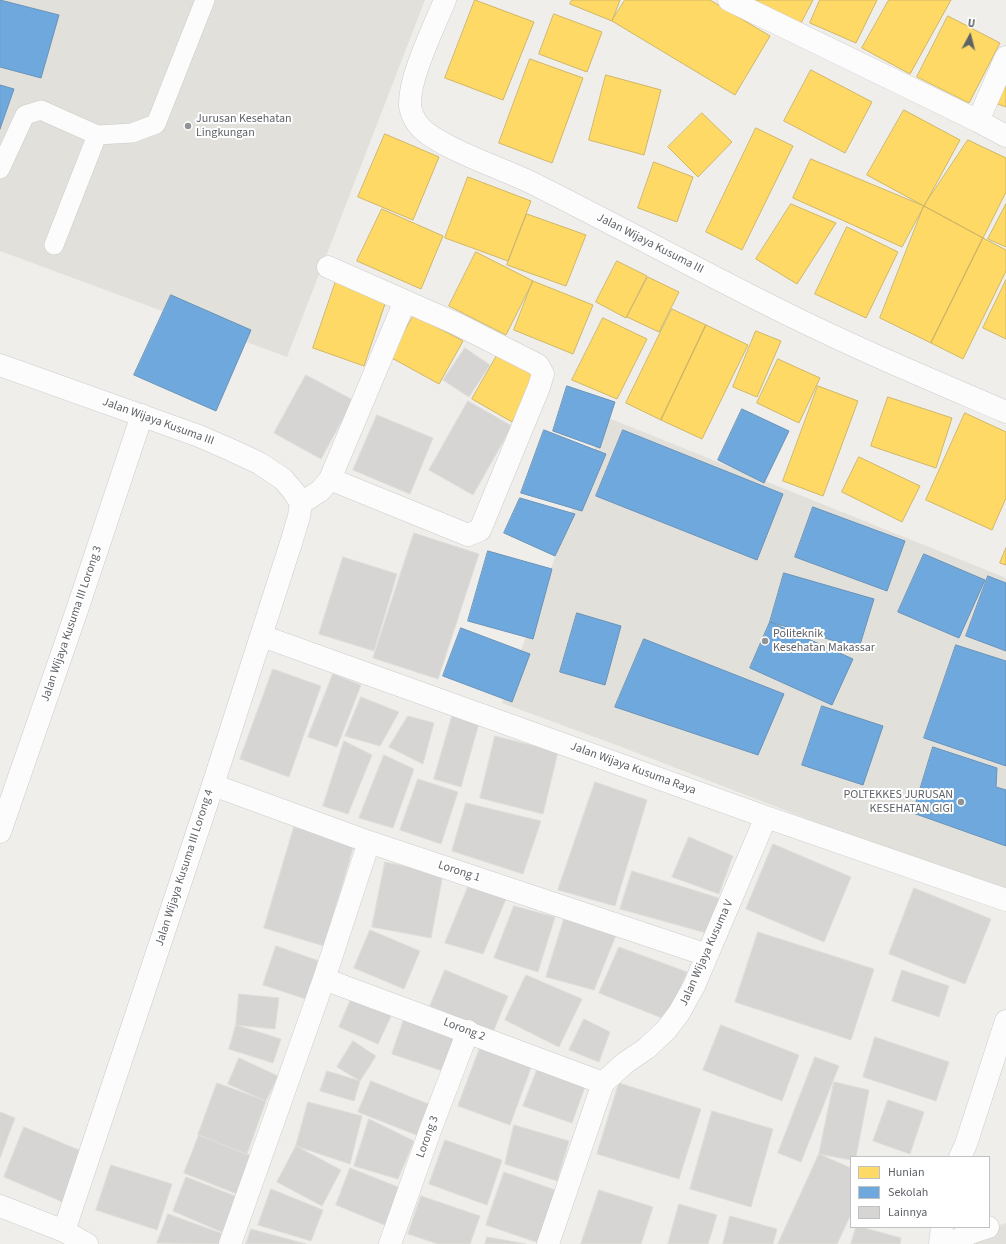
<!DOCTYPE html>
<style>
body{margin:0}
#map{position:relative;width:1006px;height:1244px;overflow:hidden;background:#efeeea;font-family:"Source Sans 3",sans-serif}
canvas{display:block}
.legend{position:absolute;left:850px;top:1156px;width:140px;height:72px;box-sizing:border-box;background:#fff;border:1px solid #bfc1c3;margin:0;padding:5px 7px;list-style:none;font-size:12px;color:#5f6368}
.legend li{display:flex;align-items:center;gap:8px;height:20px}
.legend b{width:20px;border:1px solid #bfc1c3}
.north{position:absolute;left:950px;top:16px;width:40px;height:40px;-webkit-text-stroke:3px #fff;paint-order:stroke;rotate:7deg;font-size:11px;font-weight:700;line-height:16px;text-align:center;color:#5f6368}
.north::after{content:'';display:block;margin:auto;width:14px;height:18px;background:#5f6368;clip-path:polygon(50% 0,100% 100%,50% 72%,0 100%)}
</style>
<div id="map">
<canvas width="1006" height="1244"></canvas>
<ul class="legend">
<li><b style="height:11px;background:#ffd966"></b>Hunian</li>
<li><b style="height:11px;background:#6fa8dc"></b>Sekolah</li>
<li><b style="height:11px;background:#d6d5d3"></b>Lainnya</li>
</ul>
<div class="north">U</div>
</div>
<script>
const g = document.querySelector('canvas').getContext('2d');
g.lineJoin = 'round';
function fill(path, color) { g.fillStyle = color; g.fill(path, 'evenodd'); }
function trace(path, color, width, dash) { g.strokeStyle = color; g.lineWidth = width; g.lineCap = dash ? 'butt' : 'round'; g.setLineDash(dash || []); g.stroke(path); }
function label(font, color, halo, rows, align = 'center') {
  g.font = font + ' "Source Sans 3",sans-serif'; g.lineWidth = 4; g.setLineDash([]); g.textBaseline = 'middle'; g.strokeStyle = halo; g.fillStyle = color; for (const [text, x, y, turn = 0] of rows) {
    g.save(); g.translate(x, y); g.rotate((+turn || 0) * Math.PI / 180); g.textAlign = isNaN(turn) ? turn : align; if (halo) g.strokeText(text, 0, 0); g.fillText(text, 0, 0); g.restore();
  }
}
const education = new Path2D(`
 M0 0H425L287 357 0 251Z
 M606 417 1006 578V892L898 854 619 746 502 703Z
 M1006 1223V1244H952L971 1234Z`);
const homes = new Path2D(`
 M475 0 534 22 503 100 445 78Z
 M572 0H620L612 21 570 4Z
 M625 0H710L770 36 735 95 612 21Z
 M751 0H813L800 25Z
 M820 0H877L856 43 810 23Z
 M889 0H951L910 74 862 48Z
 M554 14 602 32 587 72 539 54Z
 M948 16 1000 43 969 103 917 77Z
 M530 59 583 78 552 163 499 143Z
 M811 70 872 102 845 153 784 121Z
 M1006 74V107L995 103Z
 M606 75 661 90 644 155 589 140Z
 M904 110 960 140 924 206 867 175Z
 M702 113 732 142 698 177 668 147Z
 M756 128 793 146 742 250 706 232Z
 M385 134 439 157 413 220 358 197Z
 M968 140 1006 158V192L983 238 924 206Z
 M811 159 924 206 902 247 793 198Z
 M654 162 693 177 677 222 638 208Z
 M468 177 531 201 508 261 445 238Z
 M791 204 836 223 797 284 756 259Z
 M1006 204V247L988 239Z
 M924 206 983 238 931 343 880 318Z
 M382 209 443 236 421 289 357 261Z
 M527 214 586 235 566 286 507 265Z
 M847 227 898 252 866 318 815 294Z
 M983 238 1006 250V271L963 359 931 343Z
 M476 252 533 281 506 335 449 306Z
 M617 261 647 276 626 318 596 302Z
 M648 277 679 292 659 332 627 317Z
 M1006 280V339L983 328Z
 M336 281 387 298 364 366 313 348Z
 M533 281 593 305 573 354 514 330Z
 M672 309 706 325 661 420 626 403Z
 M414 315 463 341 439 384 390 357Z
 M603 318 647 339 617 399 572 380Z
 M706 325 748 345 702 439 661 420Z
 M756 331 781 341 757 397 733 387Z
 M499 352 539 376 512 422 472 399Z
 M778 359 820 378 799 423 757 403Z
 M818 386 858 401 823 496 783 481Z
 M888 397 952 418 936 468 871 446Z
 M965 413 1006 432V498L992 530 926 500Z
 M859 457 920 486 902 522 842 492Z
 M1006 548V565L1000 563Z`);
const schools = new Path2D(`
 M0 0 59 15 41 78 0 67Z
 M0 85 14 89 0 129Z
 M171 295 251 330 216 411 134 375Z
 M567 386 615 402 600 448 553 431Z
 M742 409 789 431 764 483 718 460Z
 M544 430 606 454 582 511 521 493Z
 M623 430 783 494 757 560 596 496Z
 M520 498 575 514 555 556 504 533Z
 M813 507 905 541 887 591 795 557Z
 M488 551 552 569 533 639 468 621Z
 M924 554 985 580 959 638 898 612Z
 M784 573 874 599 859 648 770 622Z
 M988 576 1006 583V651L966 636Z
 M577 613 621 626 605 685 560 672Z
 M770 622 853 659 832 705 750 668Z
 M461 628 530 654 512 702 443 676Z
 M644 639 784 694 758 755 615 707Z
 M956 645 1006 661V766L924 738Z
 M822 706 883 726 863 785 802 765Z
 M933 747 997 768 996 787 1006 790V846L913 813Z`);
const building = new Path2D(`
 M465 348 490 365 469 397 443 380Z
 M306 375 353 400 321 459 274 433Z
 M468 401 512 426 473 495 429 470Z
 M377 415 433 438 410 494 353 470Z
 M414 533 479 554 438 679 373 658Z
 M343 557 397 574 374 651 319 634Z
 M273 669 321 686 289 777 240 759Z
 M333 674 361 685 337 747 308 737Z
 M361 697 399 712 380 746 345 736Z
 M408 716 434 723 423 764 389 747Z
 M452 716 479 723 461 787 434 779Z
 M495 736 558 752 543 814 480 798Z
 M344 741 372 755 348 814 323 806Z
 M384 755 414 769 393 828 359 818Z
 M418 779 458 792 441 844 400 830Z
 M595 782 647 800 615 906 558 890Z
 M466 803 541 821 523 874 452 851Z
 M294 827 354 845 324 946 264 928Z
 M689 837 733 856 719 894 672 877Z
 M773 844 851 877 824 942 746 909Z
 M385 862 443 874 431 938 372 927Z
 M632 871 725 900 710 934 620 909Z
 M469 884 506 899 483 954 445 943Z
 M914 888 991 919 965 984 889 954Z
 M514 906 555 917 538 972 494 958Z
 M564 919 616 935 594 990 546 977Z
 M370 930 420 951 404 989 354 968Z
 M758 932 874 969 851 1040 735 1002Z
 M276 946 325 963 312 1001 263 985Z
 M619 947 687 972 667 1020 599 993Z
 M445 970 508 996 493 1032 430 1006Z
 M902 970 949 986 939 1017 892 1001Z
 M526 975 582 999 559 1047 505 1020Z
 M239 994 279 998 275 1029 236 1025Z
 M352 997 392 1014 378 1044 339 1027Z
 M405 1016 456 1033 443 1071 392 1054Z
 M584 1019 610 1032 599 1062 569 1050Z
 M236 1025 281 1039 273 1063 229 1049Z
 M721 1025 799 1055 782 1101 703 1070Z
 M875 1037 949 1062 936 1101 863 1077Z
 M353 1041 376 1056 360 1081 337 1067Z
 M481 1045 532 1065 510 1125 458 1106Z
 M815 1057 839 1066 801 1162 778 1153Z
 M239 1058 278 1076 266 1101 228 1084Z
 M538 1067 586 1084 572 1123 523 1106Z
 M327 1071 360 1081 354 1101 320 1091Z
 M371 1081 431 1105 419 1136 358 1112Z
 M834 1082 869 1090 856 1157H851V1160L819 1154Z
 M217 1083 266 1101 247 1154 198 1135Z
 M619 1083 701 1109 679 1179 597 1154Z
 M888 1100 924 1112 910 1154 873 1141Z
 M308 1102 362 1116 350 1164 296 1146Z
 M712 1111 773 1129 751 1207 690 1189Z
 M0 1112 15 1118 0 1158Z
 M369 1119 414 1141 398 1179 354 1166Z
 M514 1125 569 1141 557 1181 505 1164Z
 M24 1127 86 1153 65 1203 4 1177Z
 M199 1135 251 1156 237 1194 184 1173Z
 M445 1140 502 1160 487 1205 429 1184Z
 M296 1146 341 1170 322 1206 277 1182Z
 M819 1154 851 1168V1214L837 1244H778Z
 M111 1165 172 1184 157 1230 96 1210Z
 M350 1168 403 1189 387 1226 336 1205Z
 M504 1172 561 1192 542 1244 486 1225Z
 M186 1177 235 1196 224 1233 173 1211Z
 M271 1189 323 1210 311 1241 258 1225Z
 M599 1190 653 1207 641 1244H581Z
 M421 1196 480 1216 470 1244H438L408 1234Z
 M679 1204 717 1215 708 1244H668Z
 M168 1214 226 1235 222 1244 157 1243Z
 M730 1216 777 1229 773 1244H723Z
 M856 1227H861L901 1238 900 1244H851Z
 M251 1229 306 1244H246Z
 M487 1237 526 1244H485Z`);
const service = new Path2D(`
 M97 135 132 133 156 124 205 0
 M0 169 25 115 41 110 97 135 54 245`);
const minor = new Path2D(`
 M445 0C434 27 409 77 410 105 410 110 414 119 417 123 432 146 505 169 532 183 612 223 691 266 771 306 848 345 927 378 1006 412
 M729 0 978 121
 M1006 57 978 121 1006 136
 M328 267 405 301
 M0 365 199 436 231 450 259 463 283 479 294 492 301 503
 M301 503 320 491 330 479 405 301 457 324 538 365 543 374 539 387 480 530 468 535 330 479
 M262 636 766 817 1006 900
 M213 785 369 842 707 955
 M0 832 76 613 142 415
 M324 979 603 1083
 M960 1157 966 1144 1006 1021
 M0 1206 64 1231 87 1244
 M64 1231 213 785 291 543 299 516 301 503
 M230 1244 324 979 369 842
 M390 1244 431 1128 468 1031
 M548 1244 603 1083 625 1063 647 1048 666 1030 679 1013 694 986 766 817
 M940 1244 942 1227`);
const tertiary = new Path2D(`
 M950 1244 970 1233 988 1227`);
const markers = [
 [188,126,4,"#919496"],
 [765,641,4,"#919496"],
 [961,802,4,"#919496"]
];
const poiNames = [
 ["Jurusan Kesehatan",196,119],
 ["Lingkungan",196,133],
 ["Politeknik",773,634],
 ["Kesehatan Makassar",773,648],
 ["POLTEKKES JURUSAN",953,795,"right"],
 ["KESEHATAN GIGI",953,809,"right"]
];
const streetNames = [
 ["Jalan Wijaya Kusuma III",650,244,27],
 ["Jalan Wijaya Kusuma III",158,422,20],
 ["Jalan Wijaya Kusuma III Lorong 3",72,624,-71],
 ["Jalan Wijaya Kusuma Raya",633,769,20],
 ["Jalan Wijaya Kusuma III Lorong 4",185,868,-72],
 ["Lorong 1",459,872,18],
 ["Jalan Wijaya Kusuma V",707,953,-66],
 ["Lorong 2",464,1030,21],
 ["Lorong 3",428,1137,-70]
];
fill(education, '#e2e0da');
fill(homes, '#ffd966');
trace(homes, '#cfb667', 1);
fill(schools, '#6fa8dc');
trace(schools, '#6a93b9', 1);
fill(building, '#d6d5d3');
trace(building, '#deddd9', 1);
trace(service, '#cbcccc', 20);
trace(minor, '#cbcccc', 23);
trace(tertiary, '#cbcccc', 23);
trace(service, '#fdfcfc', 19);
trace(minor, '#fdfcfc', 22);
trace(tertiary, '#fdfcfc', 22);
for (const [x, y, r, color] of markers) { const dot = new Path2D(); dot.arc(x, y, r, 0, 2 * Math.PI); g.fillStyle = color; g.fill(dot); trace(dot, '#fff', 1.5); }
label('12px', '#5f6368', '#fff', poiNames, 'left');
label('12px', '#5f6368', '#fff', streetNames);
</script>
